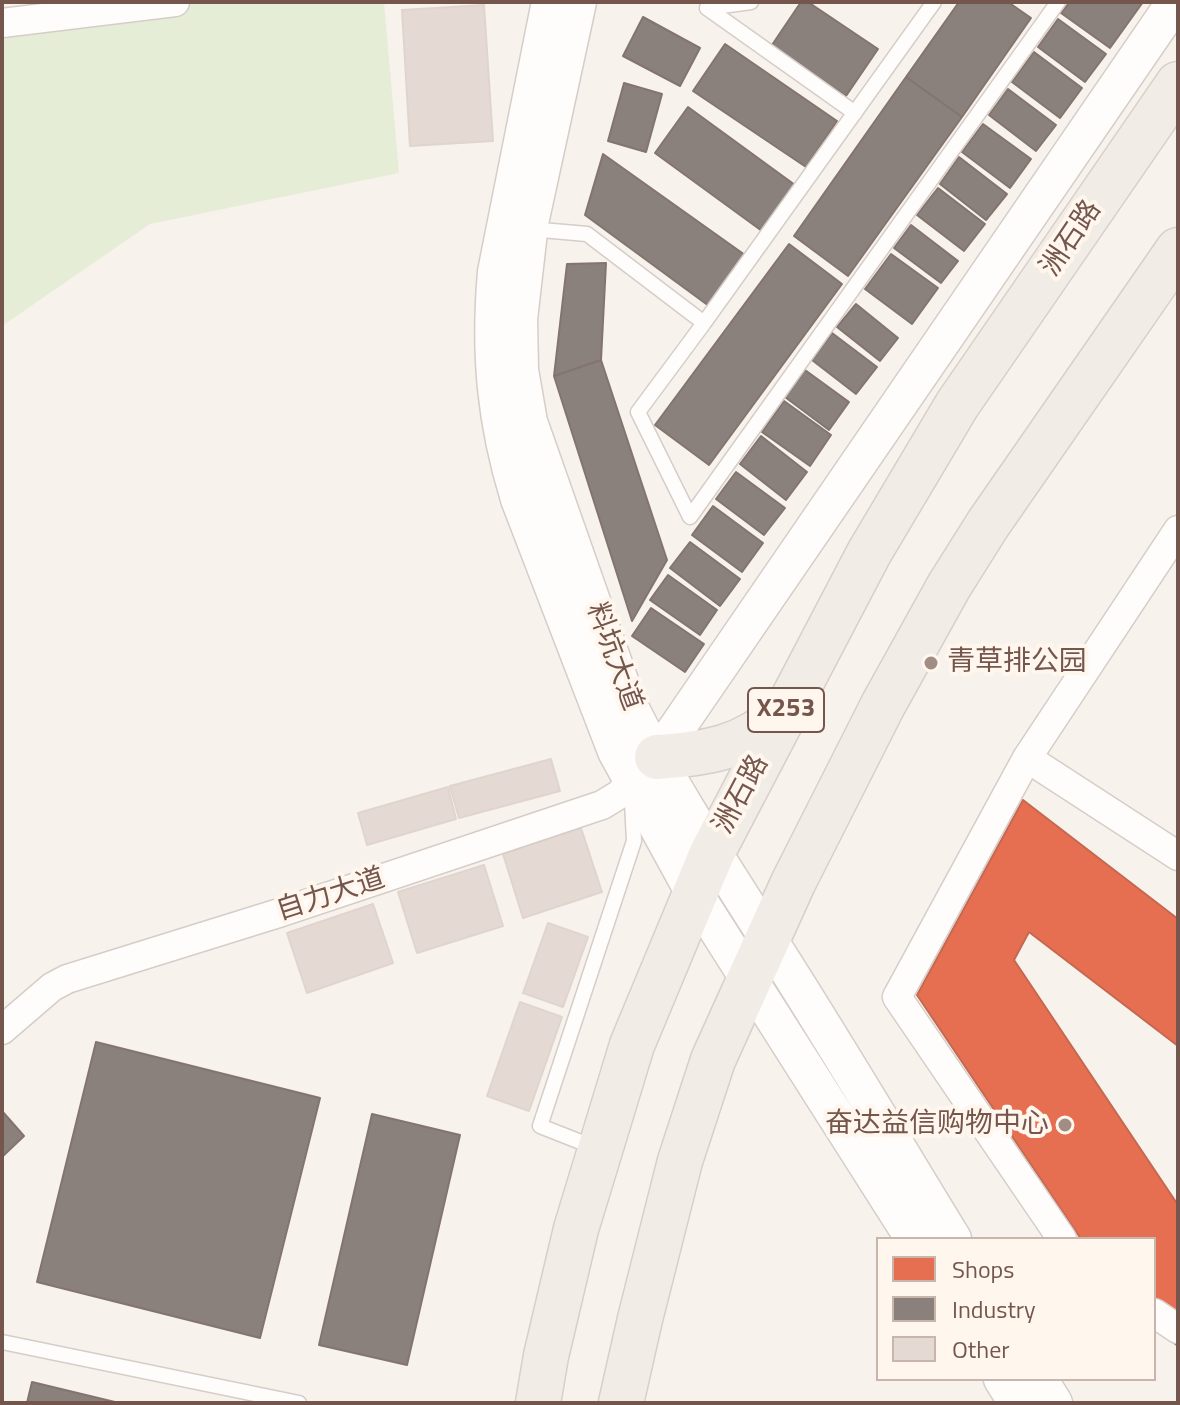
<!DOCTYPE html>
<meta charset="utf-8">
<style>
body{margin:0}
#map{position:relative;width:1180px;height:1405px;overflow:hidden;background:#f7f2ec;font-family:"Titillium Web",sans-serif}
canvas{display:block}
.frame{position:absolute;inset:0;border:4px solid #75564c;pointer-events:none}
.legend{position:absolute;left:876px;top:1237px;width:280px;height:144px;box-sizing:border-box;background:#fff6ee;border:2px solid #c8b6ad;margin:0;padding:10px 14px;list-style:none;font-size:24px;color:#75564c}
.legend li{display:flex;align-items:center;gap:16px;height:40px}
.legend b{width:40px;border:2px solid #c8b6ad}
</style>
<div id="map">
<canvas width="1180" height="1405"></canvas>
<div class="frame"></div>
<ul class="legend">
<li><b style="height:22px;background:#e76f51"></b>Shops</li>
<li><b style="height:22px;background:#8a817c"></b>Industry</li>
<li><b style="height:22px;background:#e4dad3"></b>Other</li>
</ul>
</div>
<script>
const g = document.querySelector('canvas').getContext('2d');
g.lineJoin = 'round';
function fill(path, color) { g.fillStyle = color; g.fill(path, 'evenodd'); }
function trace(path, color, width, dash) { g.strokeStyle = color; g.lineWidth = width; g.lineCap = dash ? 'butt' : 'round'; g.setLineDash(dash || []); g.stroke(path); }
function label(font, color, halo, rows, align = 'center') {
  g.font = font + ' "Titillium Web","Noto Sans SC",sans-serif'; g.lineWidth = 8; g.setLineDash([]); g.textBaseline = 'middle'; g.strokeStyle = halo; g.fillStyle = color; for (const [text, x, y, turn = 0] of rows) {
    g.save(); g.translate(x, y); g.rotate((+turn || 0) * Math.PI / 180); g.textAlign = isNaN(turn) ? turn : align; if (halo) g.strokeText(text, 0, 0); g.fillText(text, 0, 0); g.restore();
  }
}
const green = new Path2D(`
 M205 2H384L399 173 150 224 2 326V34L112 20Z`);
const shops = new Path2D(`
 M1023 800 1178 919V1046L1029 932 1014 960 1178 1205V1346L1154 1328V1239H1081L917 995Z`);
const industry = new Path2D(`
 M801 2H808L878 49 846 96 772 45Z
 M959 2H1008L1031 18 962 117 906 77Z
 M1070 2H1143L1110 48 1061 13Z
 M643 17 700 48 680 86 623 56Z
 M1058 19 1106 54 1085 82 1038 47Z
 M725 44 837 121 806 167 693 91Z
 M1034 52 1082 88 1060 118 1012 82Z
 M906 77 962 117 848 276 794 236Z
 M624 83 662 94 646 152 608 141Z
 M1008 89 1056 125 1036 151 989 115Z
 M688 107 795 185 762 231 655 153Z
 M983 124 1031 159 1010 188 962 152Z
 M603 154 745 255 709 306 585 215Z
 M959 157 1007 194 986 220 940 184Z
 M938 188 985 224 964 251 917 215Z
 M911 225 958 261 941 283 894 248Z
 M789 244 842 284 709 465 655 425Z
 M891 254 938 288 912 324 865 289Z
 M606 263 601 360 554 376 567 264Z
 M856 304 898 338 880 361 837 327Z
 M832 333 877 367 856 394 812 360Z
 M601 360 667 560 632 621 554 376Z
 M805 370 849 402 829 430 785 397Z
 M784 401 831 435 810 466 762 432Z
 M761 436 807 472 786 500 740 464Z
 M736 472 785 508 764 535 716 499Z
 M713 506 763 543 742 572 692 535Z
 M690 542 740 579 720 606 670 568Z
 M668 575 717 610 700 635 650 600Z
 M651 608 704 644 685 672 632 636Z
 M96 1042 320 1098 260 1338 37 1282Z
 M2 1111 24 1136 2 1157Z
 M372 1114 460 1135 407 1365 319 1345Z
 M32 1382 119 1403H27Z`);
const building = new Path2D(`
 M484 5 493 141 410 146 402 10Z
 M551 759 560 791 459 818 450 786Z
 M448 787 456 819 367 845 358 813Z
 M581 828 602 892 523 918 503 854Z
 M484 865 503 926 417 953 398 892Z
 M373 904 393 963 307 993 287 933Z
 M548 923 588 937 563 1007 523 993Z
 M520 1002 562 1017 529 1111 487 1096Z`);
const service = new Path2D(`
 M751 2 707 8 855 113
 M530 229 587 234 704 323 934 2
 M704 323 638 412 690 517 1058 2
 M596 1148 540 1126 634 841 632 802
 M2 1342 299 1403`);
const minor = new Path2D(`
 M2 23 175 2
 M1027 758 1178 856
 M2 1030 52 987 67 979 279 913 602 805 620 794 642 764
 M1062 1239 897 997 1027 758 1178 530
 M1154 1313 1178 1329`);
const tertiary = new Path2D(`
 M550 2 496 272C489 354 495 421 519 499L616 751 694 893 914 1239
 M578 2 530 223 519 319 520 370 529 422 627 701C667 783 718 860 767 937 831 1036 891 1138 953 1239
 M657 757 1175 2
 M1002 1379 1017 1403
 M1039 1379 1054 1403`);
const primary = new Path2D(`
 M657 757C705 754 745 748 782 713
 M538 1403 546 1356 576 1229 632 1045 712 853 869 553 957 405 1178 84
 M621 1403 640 1319 680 1161 713 1060 793 883 883 705 949 586 988 524 1178 250`);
const markers = [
 [931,663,8,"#a28d84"],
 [1065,1125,8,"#a28d84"]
];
const shields = [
 [786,710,76]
];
const shieldNames = [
 ["X253",786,710]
];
const streetNames = [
 ["洲石路",1072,239,-56],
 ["料坑大道",613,657,70],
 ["洲石路",742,795,-62],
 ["自力大道",331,896,-18]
];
const poiNames = [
 ["青草排公园",947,663],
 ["奋达益信购物中心",1049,1125,"right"]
];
fill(green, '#e6edd7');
fill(shops, '#e76f51');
trace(shops, '#c56850', 2);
fill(industry, '#8a817c');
trace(industry, '#84746e', 2);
fill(building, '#e4dad3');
trace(building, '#e0d4ce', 2);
trace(service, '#d6cdc8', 17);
trace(minor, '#d6cdc8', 31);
trace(tertiary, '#d6cdc8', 39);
trace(primary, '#d8cfca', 47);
trace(service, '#fefdfc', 14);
trace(minor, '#fefdfc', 28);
trace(tertiary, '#fefdfc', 36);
trace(primary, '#f2ece6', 44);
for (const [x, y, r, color] of markers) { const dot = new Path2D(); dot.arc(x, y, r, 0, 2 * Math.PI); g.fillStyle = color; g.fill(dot); trace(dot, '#fff6ee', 3); }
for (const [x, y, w] of shields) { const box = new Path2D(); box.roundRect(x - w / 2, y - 22, w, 44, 6); g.fillStyle = '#fff6ee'; g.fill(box); trace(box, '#75564c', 2); }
label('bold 26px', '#75564c', null, shieldNames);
label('28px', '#75564c', '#fff6ee', streetNames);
label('28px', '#75564c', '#fff6ee', poiNames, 'left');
</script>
